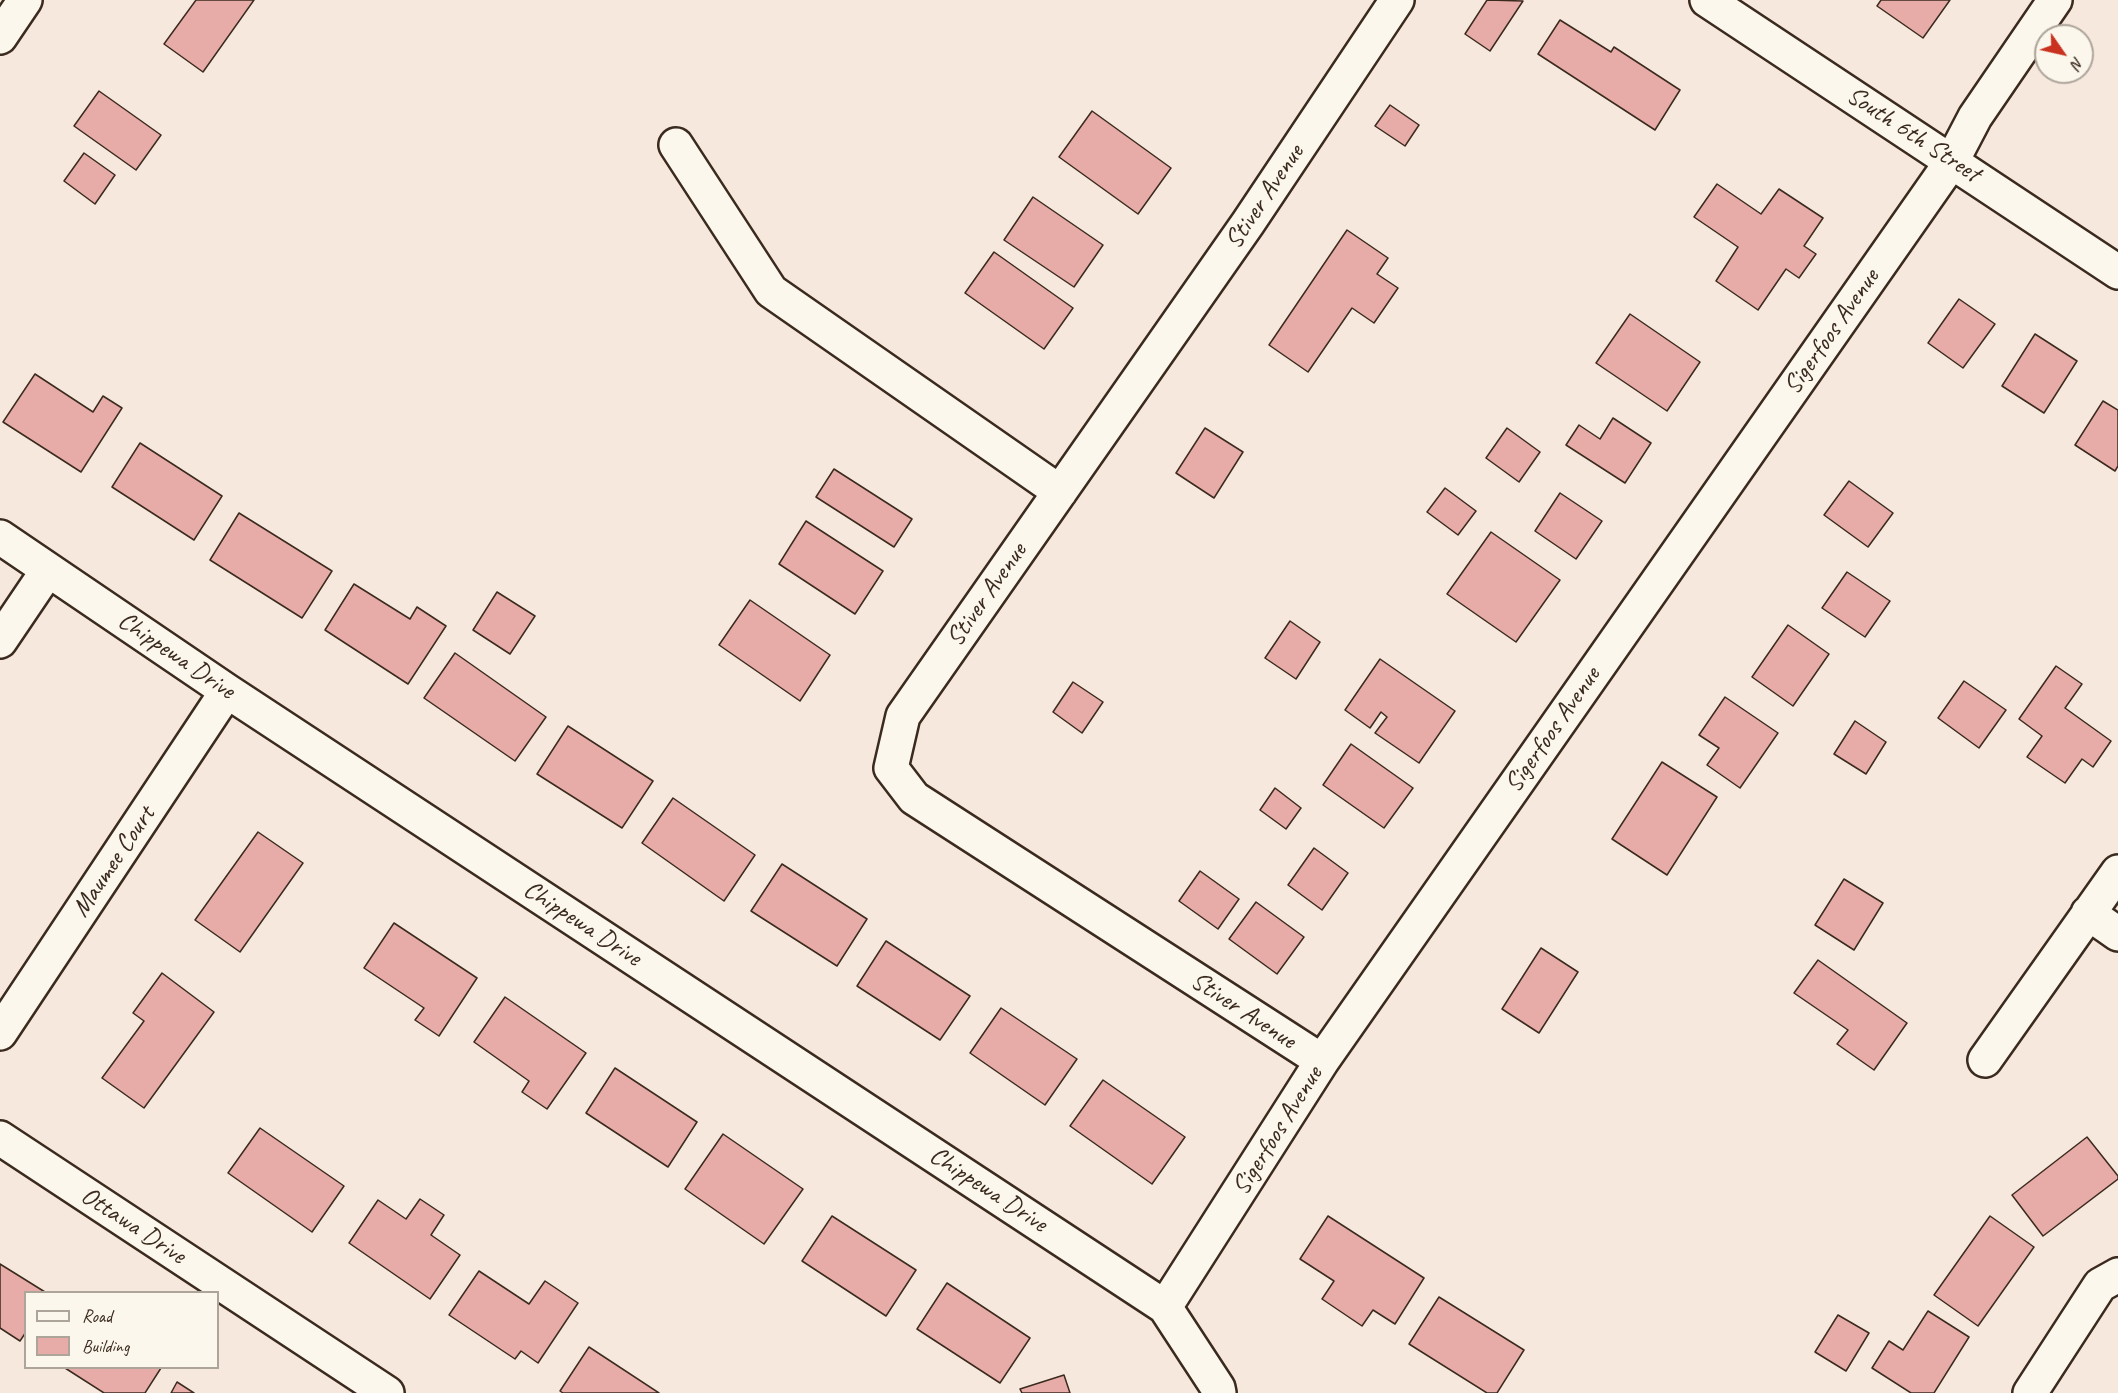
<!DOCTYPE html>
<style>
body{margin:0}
#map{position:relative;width:2118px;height:1393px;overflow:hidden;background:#f7e8de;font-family:Caveat,sans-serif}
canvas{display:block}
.legend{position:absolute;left:24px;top:1291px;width:195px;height:78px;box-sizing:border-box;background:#fbf7ec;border:2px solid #aea59a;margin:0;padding:8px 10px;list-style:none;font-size:18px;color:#3b2a1e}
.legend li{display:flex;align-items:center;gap:12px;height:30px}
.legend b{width:30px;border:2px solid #aea59a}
.north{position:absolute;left:2034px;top:24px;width:60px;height:60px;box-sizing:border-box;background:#fbf7ec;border:2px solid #aea59a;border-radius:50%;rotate:124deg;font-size:16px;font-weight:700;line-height:24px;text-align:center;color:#3b2a1e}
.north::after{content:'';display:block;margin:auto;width:21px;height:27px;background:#c8321e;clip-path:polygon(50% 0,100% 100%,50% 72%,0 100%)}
</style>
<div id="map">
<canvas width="2118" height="1393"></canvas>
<ul class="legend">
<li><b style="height:8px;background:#fbf7ec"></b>Road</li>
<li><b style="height:16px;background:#e7aca7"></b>Building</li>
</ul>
<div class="north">N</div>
</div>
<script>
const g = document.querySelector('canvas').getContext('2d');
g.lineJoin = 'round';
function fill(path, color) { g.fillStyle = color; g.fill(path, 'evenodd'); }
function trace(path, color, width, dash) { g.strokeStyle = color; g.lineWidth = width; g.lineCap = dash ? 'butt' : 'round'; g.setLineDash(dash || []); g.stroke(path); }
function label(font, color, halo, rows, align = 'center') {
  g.font = font + ' Caveat,sans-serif'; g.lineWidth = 4.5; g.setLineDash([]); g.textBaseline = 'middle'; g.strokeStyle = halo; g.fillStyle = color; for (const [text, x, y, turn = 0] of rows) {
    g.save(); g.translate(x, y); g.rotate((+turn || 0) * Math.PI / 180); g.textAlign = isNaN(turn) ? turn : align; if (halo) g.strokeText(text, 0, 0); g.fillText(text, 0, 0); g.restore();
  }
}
const building = new Path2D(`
 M196 0H254L203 72 164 44Z
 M1487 0 1523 1 1490 51 1465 34Z
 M1881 0H1950L1923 38 1877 6Z
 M1560 20 1611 52 1614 47 1680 90 1655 130 1538 54Z
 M99 91 161 135 136 170 74 126Z
 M1390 105 1419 125 1405 146 1375 126Z
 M1092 111 1171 168 1138 214 1059 157Z
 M84 153 115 175 95 204 64 181Z
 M1717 184 1761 214 1779 189 1823 218 1804 246 1816 254 1799 278 1786 269 1758 310 1716 281 1738 247 1694 217Z
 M1033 197 1103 245 1074 287 1004 240Z
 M1347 230 1388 258 1377 274 1398 288 1374 323 1352 308 1308 372 1269 345Z
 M994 252 1073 308 1044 349 965 293Z
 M1959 299 1995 324 1963 368 1928 343Z
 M1630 314 1700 362 1667 411 1596 363Z
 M2035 334 2077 361 2044 413 2002 386Z
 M35 374 93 412 103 396 122 408 81 472 3 422Z
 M2103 401 2118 410V466L2115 471 2075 445Z
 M1613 418 1651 443 1625 483 1566 445 1579 425 1600 439Z
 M1205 428 1243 452 1214 498 1176 473Z
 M1507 428 1540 452 1519 482 1486 458Z
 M140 443 222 496 194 540 112 487Z
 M834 469 912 519 894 547 816 497Z
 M1849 481 1893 513 1868 547 1824 515Z
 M1445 488 1476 511 1458 535 1427 512Z
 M1560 493 1602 521 1576 559 1535 531Z
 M239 513 332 571 302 618 210 560Z
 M806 521 883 571 855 614 779 564Z
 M1491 532 1560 580 1516 642 1447 594Z
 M1847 572 1890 601 1865 637 1822 608Z
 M354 584 410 619 417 607 446 626 408 684 325 630Z
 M497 592 535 616 510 654 473 630Z
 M750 600 830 655 800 701 719 645Z
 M1290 621 1320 642 1296 679 1265 658Z
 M1788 625 1829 654 1793 706 1752 677Z
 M455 653 546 717 515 761 424 698Z
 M1380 659 1455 711 1419 763 1375 733 1387 717 1381 712 1370 728 1345 710Z
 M2056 666 2082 684 2065 708 2111 741 2093 767 2082 759 2065 783 2027 757 2042 736 2019 719Z
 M1964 681 2006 710 1979 748 1938 718Z
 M1073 682 1103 702 1082 733 1053 712Z
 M1725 697 1778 733 1740 788 1707 765 1719 748 1699 735Z
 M1855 721 1886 742 1866 774 1834 754Z
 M568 726 653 781 622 828 537 774Z
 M1351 744 1413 788 1384 828 1323 785Z
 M1662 762 1717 797 1667 875 1612 839Z
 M1275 788 1301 808 1286 829 1260 810Z
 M673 798 755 855 724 901 642 843Z
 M258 832 303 863 240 952 195 920Z
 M1314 848 1348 873 1322 910 1288 885Z
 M782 864 867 919 837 966 751 911Z
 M1200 871 1239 899 1218 929 1179 901Z
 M1844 879 1883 903 1854 950 1815 925Z
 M1256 902 1304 937 1277 974 1229 939Z
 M394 923 477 978 439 1036 415 1020 424 1008 364 968Z
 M886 941 970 996 940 1040 857 986Z
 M1541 948 1578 972 1539 1033 1502 1009Z
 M1818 960 1907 1023 1874 1070 1837 1044 1848 1030 1794 993Z
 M162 973 214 1012 144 1108 102 1078 144 1021 133 1013Z
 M505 997 586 1053 547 1109 522 1092 529 1081 474 1042Z
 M1001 1008 1077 1059 1045 1105 970 1053Z
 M615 1068 697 1122 668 1167 586 1113Z
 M1103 1080 1185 1137 1152 1184 1070 1126Z
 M260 1128 344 1186 312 1232 228 1173Z
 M723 1134 803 1189 764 1244 685 1189Z
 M2087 1137 2118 1176V1179L2043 1236 2012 1195Z
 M420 1199 444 1215 431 1235 460 1255 430 1299 349 1243 378 1200 406 1219Z
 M832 1216 916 1270 886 1316 802 1261Z
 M1328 1216 1424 1278 1395 1324 1373 1310 1362 1326 1322 1299 1334 1281 1300 1259Z
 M1990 1216 2034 1247 1978 1326 1934 1295Z
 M0 1264 45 1292H26V1332L20 1341 0 1328Z
 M479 1271 529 1304 545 1281 578 1303 538 1363 521 1351 515 1359 449 1315Z
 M947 1283 1030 1338 1000 1383 917 1329Z
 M1439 1297 1524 1350 1497 1393H1487L1409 1344Z
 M1928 1311 1969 1337 1934 1393H1911L1872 1368 1889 1341 1903 1350Z
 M1838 1315 1869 1333 1846 1371 1815 1352Z
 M589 1347 659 1393H563L560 1391Z
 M65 1368H161L145 1393H104Z
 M1064 1375 1070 1393H1022L1020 1389Z
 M177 1382 194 1393H171Z`);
const minor = new Path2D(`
 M1707 0 2118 272
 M0 37 25 0
 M676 145 771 291 1060 492
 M0 537 227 691 1165 1307 1218 1388 1219 1393
 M0 641 48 570
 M2088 913 2118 934
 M0 1033 227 691
 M1985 1060 2118 872
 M1322 1061 914 798 891 768 903 716 1248 223 1397 0
 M0 1138 387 1393
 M1165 1307 1322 1061 1952 161 1975 117 2055 0
 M2030 1393 2100 1285 2118 1275`);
const streetNames = [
 ["South 6th Street",1913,135,33],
 ["Stiver Avenue",1265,197,-56],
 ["Sigerfoos Avenue",1832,332,-55],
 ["Stiver Avenue",987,595,-55],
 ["Chippewa Drive",176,656,34],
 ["Sigerfoos Avenue",1553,730,-55],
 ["Maumee Court",114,862,-56],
 ["Chippewa Drive",582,924,33],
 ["Stiver Avenue",1243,1011,33],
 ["Sigerfoos Avenue",1278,1131,-58],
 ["Chippewa Drive",988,1190,33],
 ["Ottawa Drive",133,1226,33]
];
fill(building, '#e7aca7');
trace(building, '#3b2a1e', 1.5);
trace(minor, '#3b2a1e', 38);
trace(minor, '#fbf7ec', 33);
label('26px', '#3b2a1e', '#fbf7ec', streetNames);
</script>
